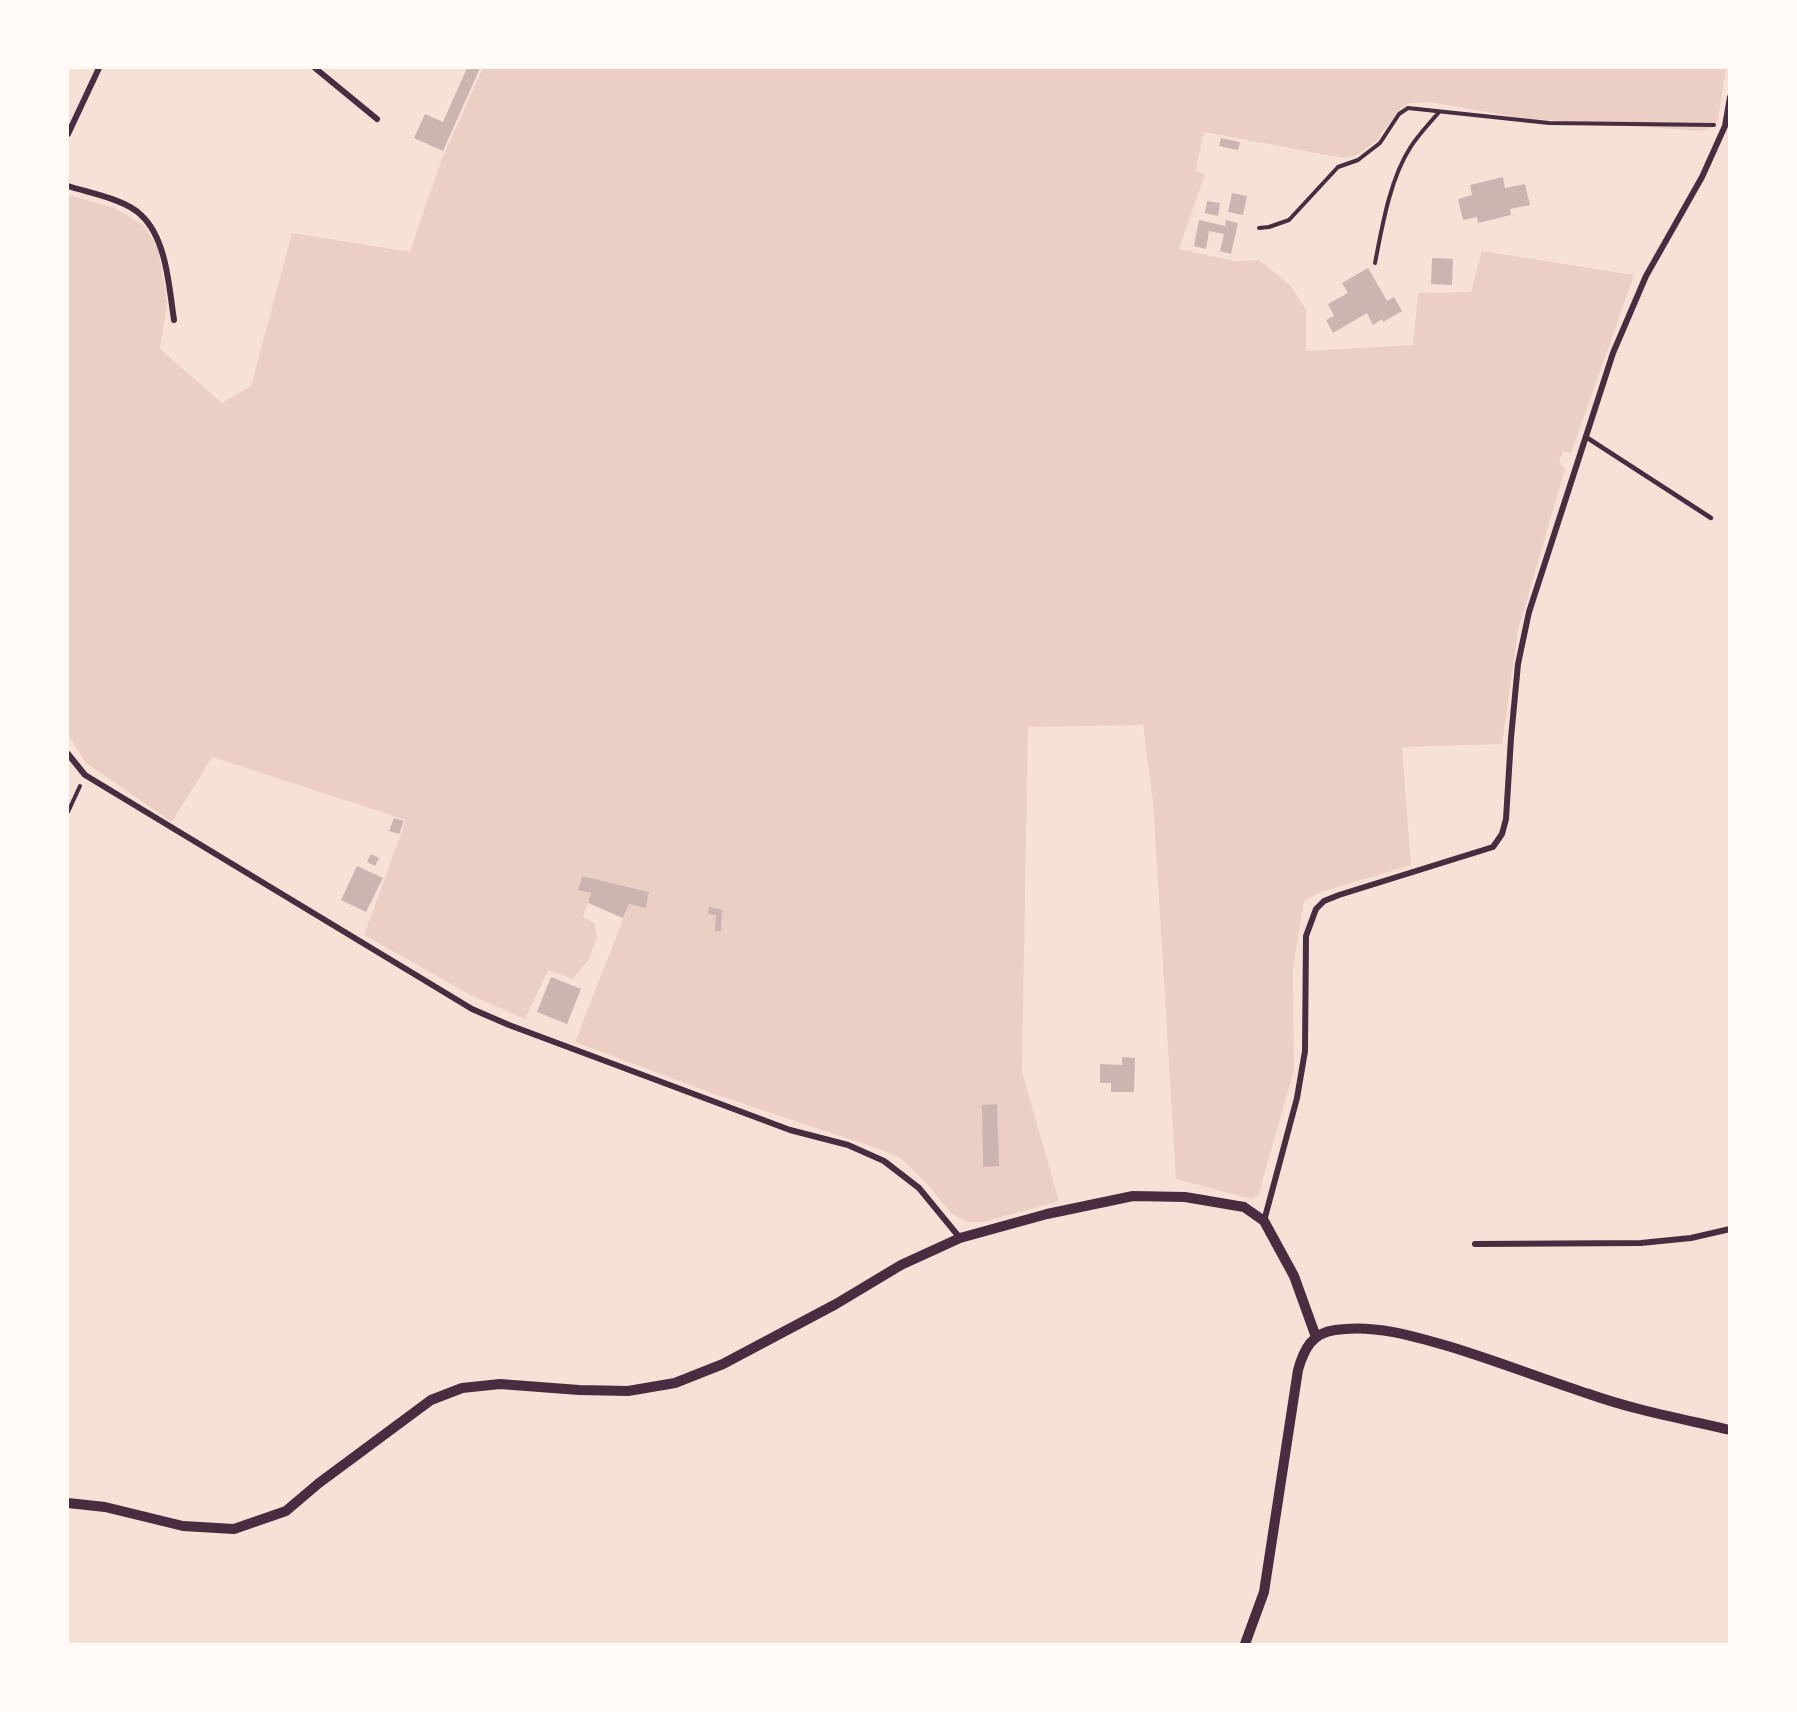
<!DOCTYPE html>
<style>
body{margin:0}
#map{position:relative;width:1797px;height:1712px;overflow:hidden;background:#f7e1d7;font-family:Lato,sans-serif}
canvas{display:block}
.frame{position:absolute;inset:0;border:69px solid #fffaf5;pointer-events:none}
</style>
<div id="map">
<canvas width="1797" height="1712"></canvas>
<div class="frame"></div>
</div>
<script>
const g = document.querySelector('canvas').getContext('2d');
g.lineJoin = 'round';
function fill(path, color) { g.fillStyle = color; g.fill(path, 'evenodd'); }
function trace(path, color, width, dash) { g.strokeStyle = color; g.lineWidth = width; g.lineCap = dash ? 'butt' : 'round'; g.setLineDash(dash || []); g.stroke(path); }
const green = new Path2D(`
 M483 68H1726L1718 120 1713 127 1701 131 1521 118 1430 102 1410 103 1400 109 1376 141 1357 155 1343 158 1204 132 1195 171 1205 174 1179 249 1234 261 1259 260 1291 286 1306 310V351L1413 345 1418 293 1471 292 1482 251 1634 275 1571 453 1563 451 1559 462 1565 469 1518 630 1502 744 1402 747 1411 865 1318 893 1304 901 1293 969 1294 1070 1259 1193 1252 1199 1176 1179 1153 802 1143 725 1028 727 1022 1072 1059 1201 983 1222H968L952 1214 929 1186 901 1158 868 1145 717 1095 575 1042 629 904 646 908 649 892 582 876 578 890 591 893 583 917 594 923 597 937 589 959 573 979 548 970 525 1019 472 996 364 935 406 820 212 757 172 822 86 763 68 734V195L115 208 143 225 158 248 167 302 160 349 222 403 251 386 292 233 410 252 441 161Z`);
const building = new Path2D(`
 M467 68H480L443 151 414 138 425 114 443 122Z
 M1221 138 1240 142 1238 150 1219 146Z
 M1503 177 1505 188 1525 184 1530 205 1510 209 1511 215 1478 223 1477 217 1463 220 1458 199 1472 195 1470 185Z
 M1232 193 1247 196 1243 215 1228 212Z
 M1207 201 1220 203 1218 216 1205 213Z
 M1199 220 1225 226 1226 220 1238 223 1231 254 1220 251 1224 234 1209 231 1206 249 1194 246Z
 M1432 258 1453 259 1452 285 1431 284Z
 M1368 268 1387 301 1394 297 1402 311 1383 322 1382 319 1373 325 1367 313 1333 333 1326 320 1334 316 1328 304 1348 293 1342 283Z
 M394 818 404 821 399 834 389 831Z
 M371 854 379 858 375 866 367 862Z
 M357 866 383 878 366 912 341 900Z
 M582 876 649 892 646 908 629 904 623 918 588 903 591 893 578 890Z
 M709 907 722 910 721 931H715L716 915 708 914Z
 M551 977 581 989 567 1024 537 1012Z
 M1122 1057 1135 1058 1134 1092H1111V1083H1100V1064L1122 1065Z
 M997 1104 999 1166 983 1167 982 1105Z`);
const path = new Path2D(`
 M1259 228 1269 227 1289 220 1338 167 1358 160 1380 143 1399 114 1408 108 1549 123 1714 125
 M1375 263C1382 227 1390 179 1410 148 1418 135 1430 123 1439 112
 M68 812 80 786`);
const service = new Path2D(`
 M1586 437 1711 518`);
const minor = new Path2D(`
 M315 68 377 119
 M68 134 99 68
 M68 186C89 193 125 199 141 215 167 239 169 288 174 320
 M68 754 85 775 472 1009 509 1025 790 1130 848 1145 884 1161 919 1188 960 1238
 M1264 1221 1297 1098 1305 1051 1306 936 1316 909 1324 901 1339 895 1493 847 1502 834 1506 819 1511 738 1518 664 1529 612 1613 353 1646 276 1702 177 1725 126 1730 97
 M1475 1244 1641 1243 1691 1238 1730 1229`);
const tertiary = new Path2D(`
 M68 1503 105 1507 183 1526 234 1529 286 1511 319 1483 431 1400 462 1388 500 1384 579 1390 628 1391 675 1383 723 1364 836 1304 901 1265 960 1238 1047 1214 1133 1196 1185 1197 1244 1207 1264 1221 1294 1276 1316 1337
 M1245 1644 1264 1592 1298 1370C1304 1349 1312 1333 1335 1330 1374 1324 1414 1336 1451 1347 1497 1361 1543 1379 1589 1394 1634 1410 1683 1419 1730 1430`);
fill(green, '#ebcfc5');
fill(building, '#ccb4b1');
trace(path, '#4a2c40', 4);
trace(service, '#4a2c40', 4.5);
trace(minor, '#4a2c40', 6);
trace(tertiary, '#4a2c40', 10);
</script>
